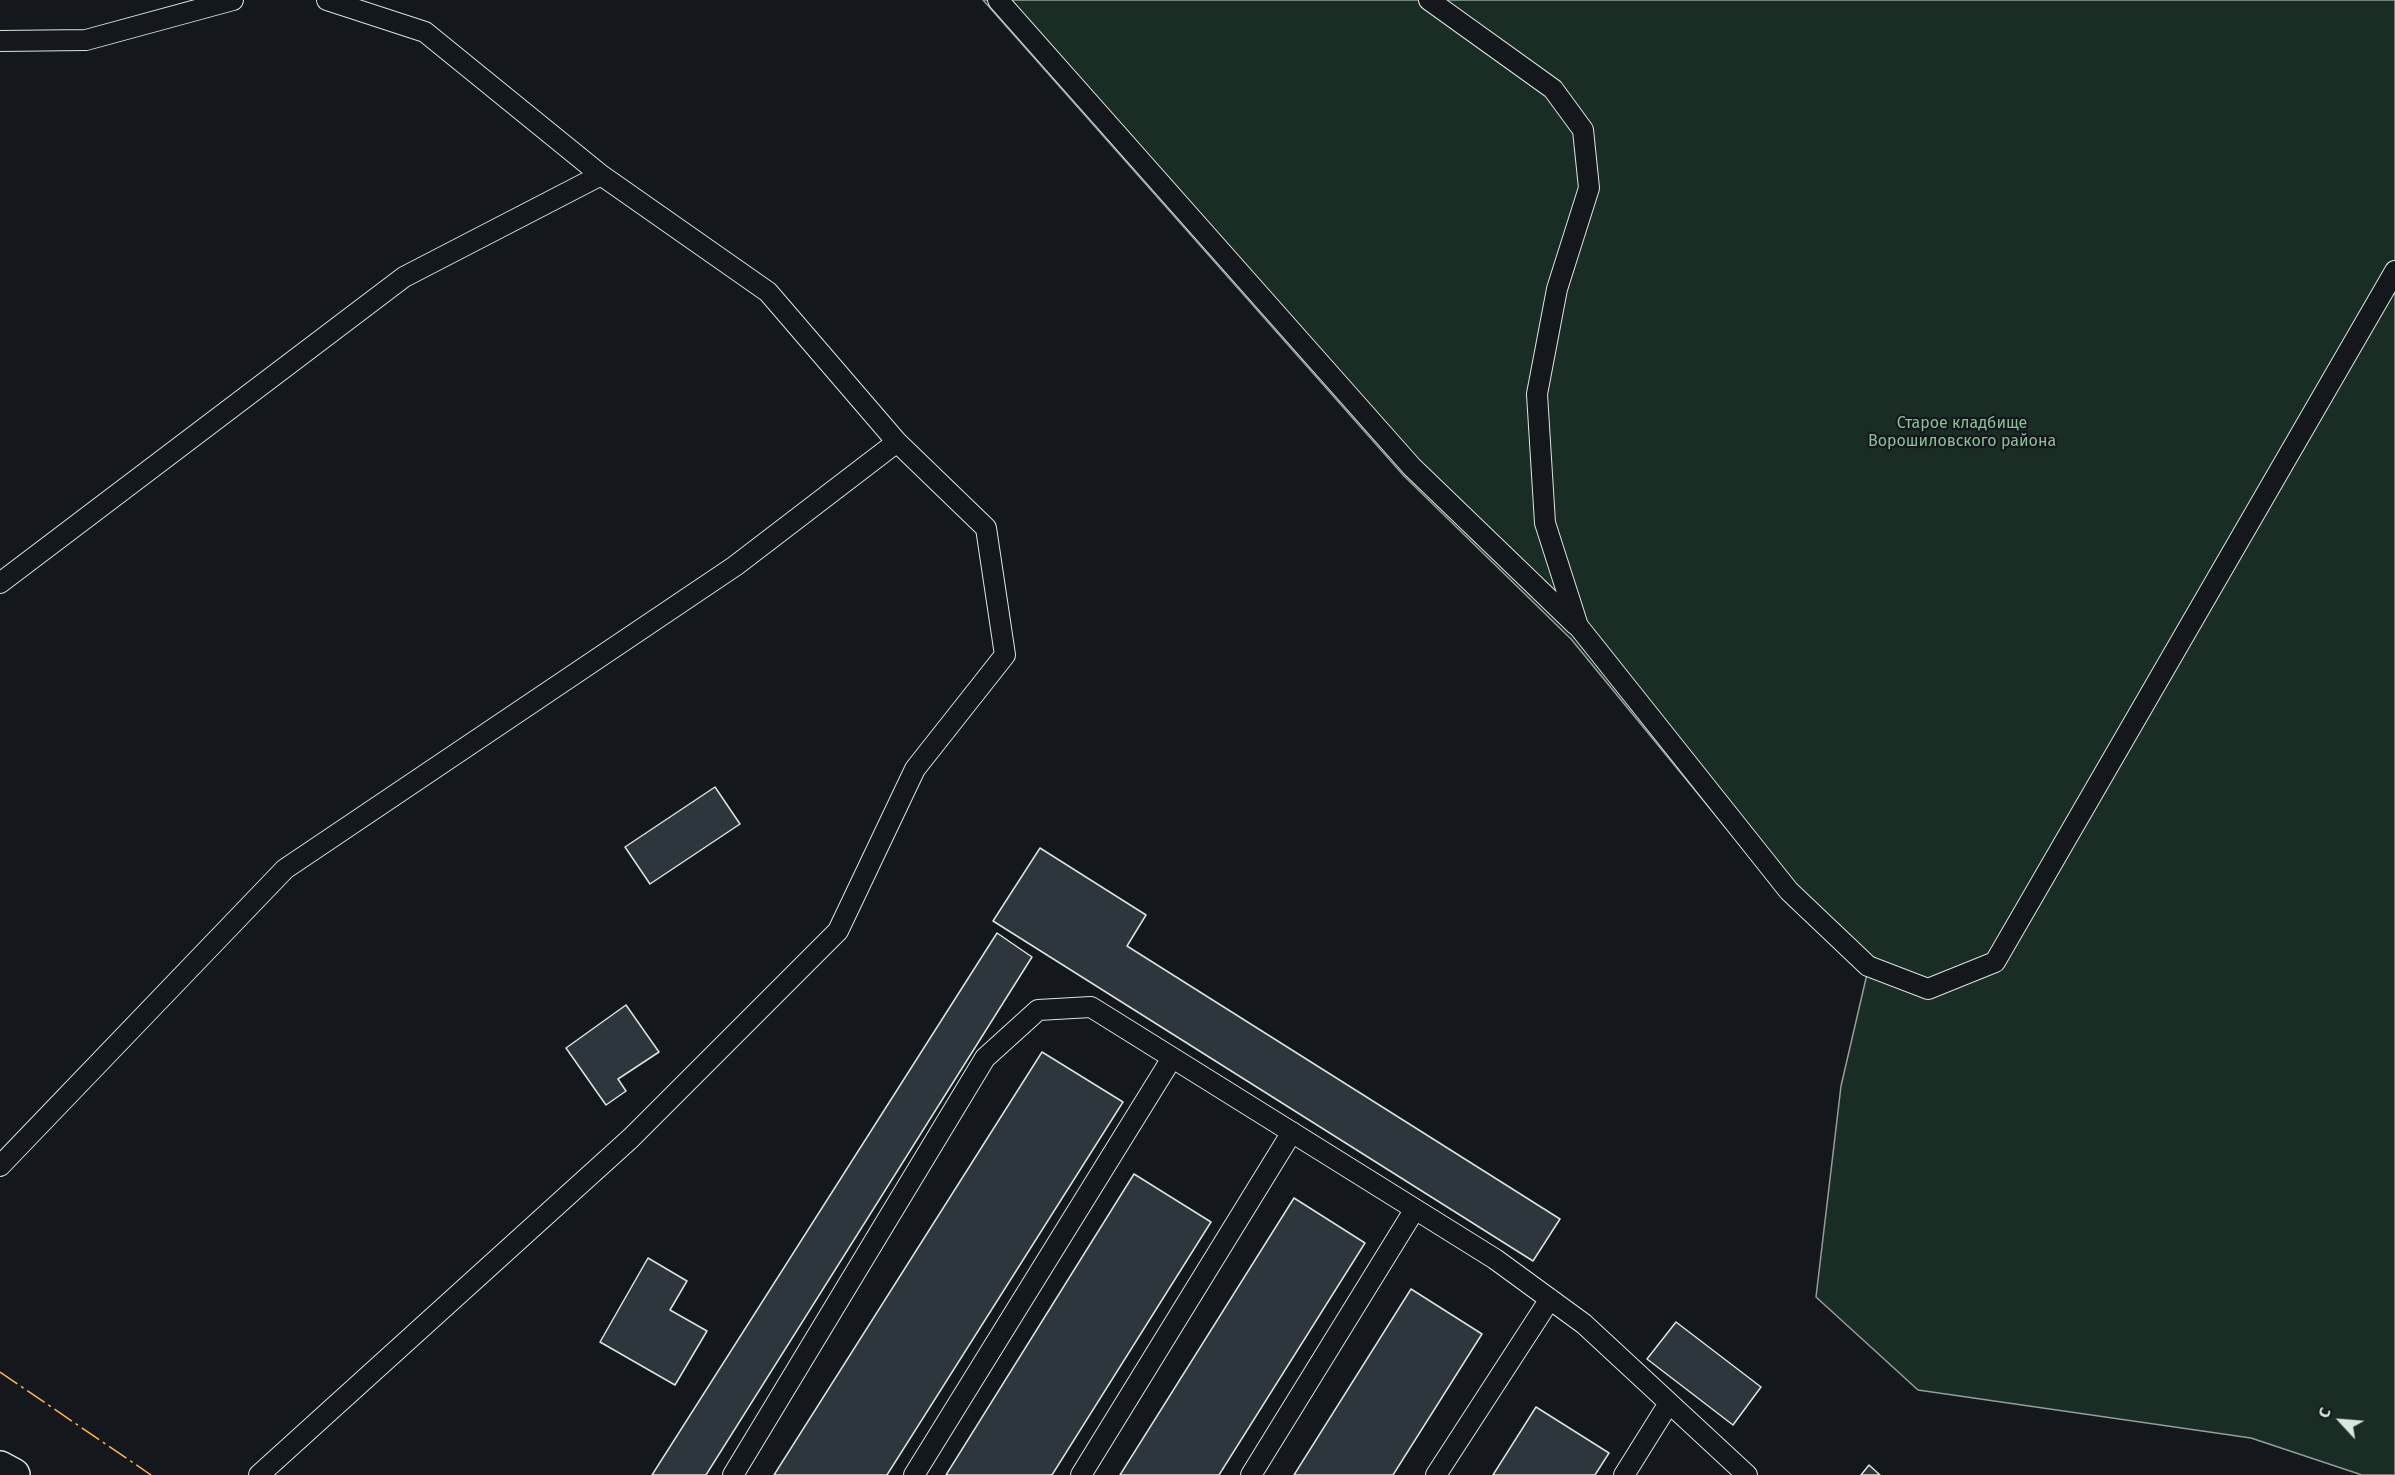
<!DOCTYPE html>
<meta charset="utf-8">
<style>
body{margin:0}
#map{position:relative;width:2395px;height:1475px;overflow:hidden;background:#14181c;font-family:"Fira Sans",sans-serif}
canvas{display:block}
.north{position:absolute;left:2311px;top:1391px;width:60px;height:60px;-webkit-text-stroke:4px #14181c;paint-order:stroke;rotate:296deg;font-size:16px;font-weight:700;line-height:24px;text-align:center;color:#d8e6dc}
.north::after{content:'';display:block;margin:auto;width:21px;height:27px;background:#d8e6dc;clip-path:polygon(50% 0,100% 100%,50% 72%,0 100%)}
</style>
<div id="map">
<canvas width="2395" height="1475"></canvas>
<div class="north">С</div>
</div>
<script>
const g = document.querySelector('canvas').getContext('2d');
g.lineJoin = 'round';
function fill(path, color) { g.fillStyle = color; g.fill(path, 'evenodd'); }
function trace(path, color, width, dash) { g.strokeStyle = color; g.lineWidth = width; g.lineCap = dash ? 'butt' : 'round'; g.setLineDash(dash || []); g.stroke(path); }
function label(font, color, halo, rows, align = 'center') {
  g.font = font + ' "Fira Sans",sans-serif'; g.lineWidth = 4.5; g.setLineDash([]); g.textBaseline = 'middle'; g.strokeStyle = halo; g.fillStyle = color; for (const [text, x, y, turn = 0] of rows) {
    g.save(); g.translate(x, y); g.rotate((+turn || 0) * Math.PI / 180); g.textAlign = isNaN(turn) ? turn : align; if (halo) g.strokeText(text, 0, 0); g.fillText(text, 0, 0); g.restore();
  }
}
const green = new Path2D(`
 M983 0H2395V1475H2362L2251 1438 1918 1390 1816 1297 1841 1086 1867 974 1776 889 1571 639 1404 476Z`);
const building = new Path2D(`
 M715 787 740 824 650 884 625 847Z
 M1040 848 1146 915 1127 946 1560 1219 1533 1261 993 921Z
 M997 933 1032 957 706 1475H652Z
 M626 1005 659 1052 618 1079 626 1091 606 1105 566 1048Z
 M1042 1052 1123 1102 887 1475H774Z
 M1134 1174 1211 1222 1052 1475H946Z
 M1294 1198 1365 1243 1219 1475H1120Z
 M648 1258 687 1281 670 1310 707 1331 675 1385 600 1342Z
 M1411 1289 1482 1334 1393 1475H1294Z
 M1676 1322 1761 1387 1733 1425 1647 1359Z
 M1536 1407 1609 1453 1595 1475H1493Z
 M1869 1465 1880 1475H1861Z`);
const service = new Path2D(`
 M998 0 1412 467 1576 625
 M1429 0 1553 89 1583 130 1589 188 1557 289 1537 394 1545 523 1578 626 1789 891 1868 966 1928 989 1995 962 2395 271
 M0 41 86 40 233 0
 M0 583 404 277 601 175 425 32 327 0
 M0 1166 285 869 735 566 897 442
 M259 1475 631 1138 838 931 915 769 1005 655 986 528 897 442 768 292 601 175
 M733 1475 985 1058 1038 1010 1091 1007 1495 1259 1584 1324 1747 1475
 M914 1475 1172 1058
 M1081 1475 1292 1132
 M1251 1475 1415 1209
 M1436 1475 1550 1299
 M1624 1475 1669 1403`);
const minor = new Path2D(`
 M0 1468 13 1475`);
const power = new Path2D(`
 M0 1372 151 1475`);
const parkNames = [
 ["Старое кладбище",1962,424],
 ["Ворошиловского района",1962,442]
];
fill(green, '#1a2d24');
trace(green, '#939e99', 1.5);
fill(building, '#2c363c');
trace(building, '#d8e6dc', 1.5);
trace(service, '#d8e6dc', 22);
trace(minor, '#d8e6dc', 36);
trace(service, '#14181c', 20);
trace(minor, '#14181c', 33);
trace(power, '#ffb74d', 1.5, [21, 4.5, 3, 4.5]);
label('16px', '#8ac095', '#14181c', parkNames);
</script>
